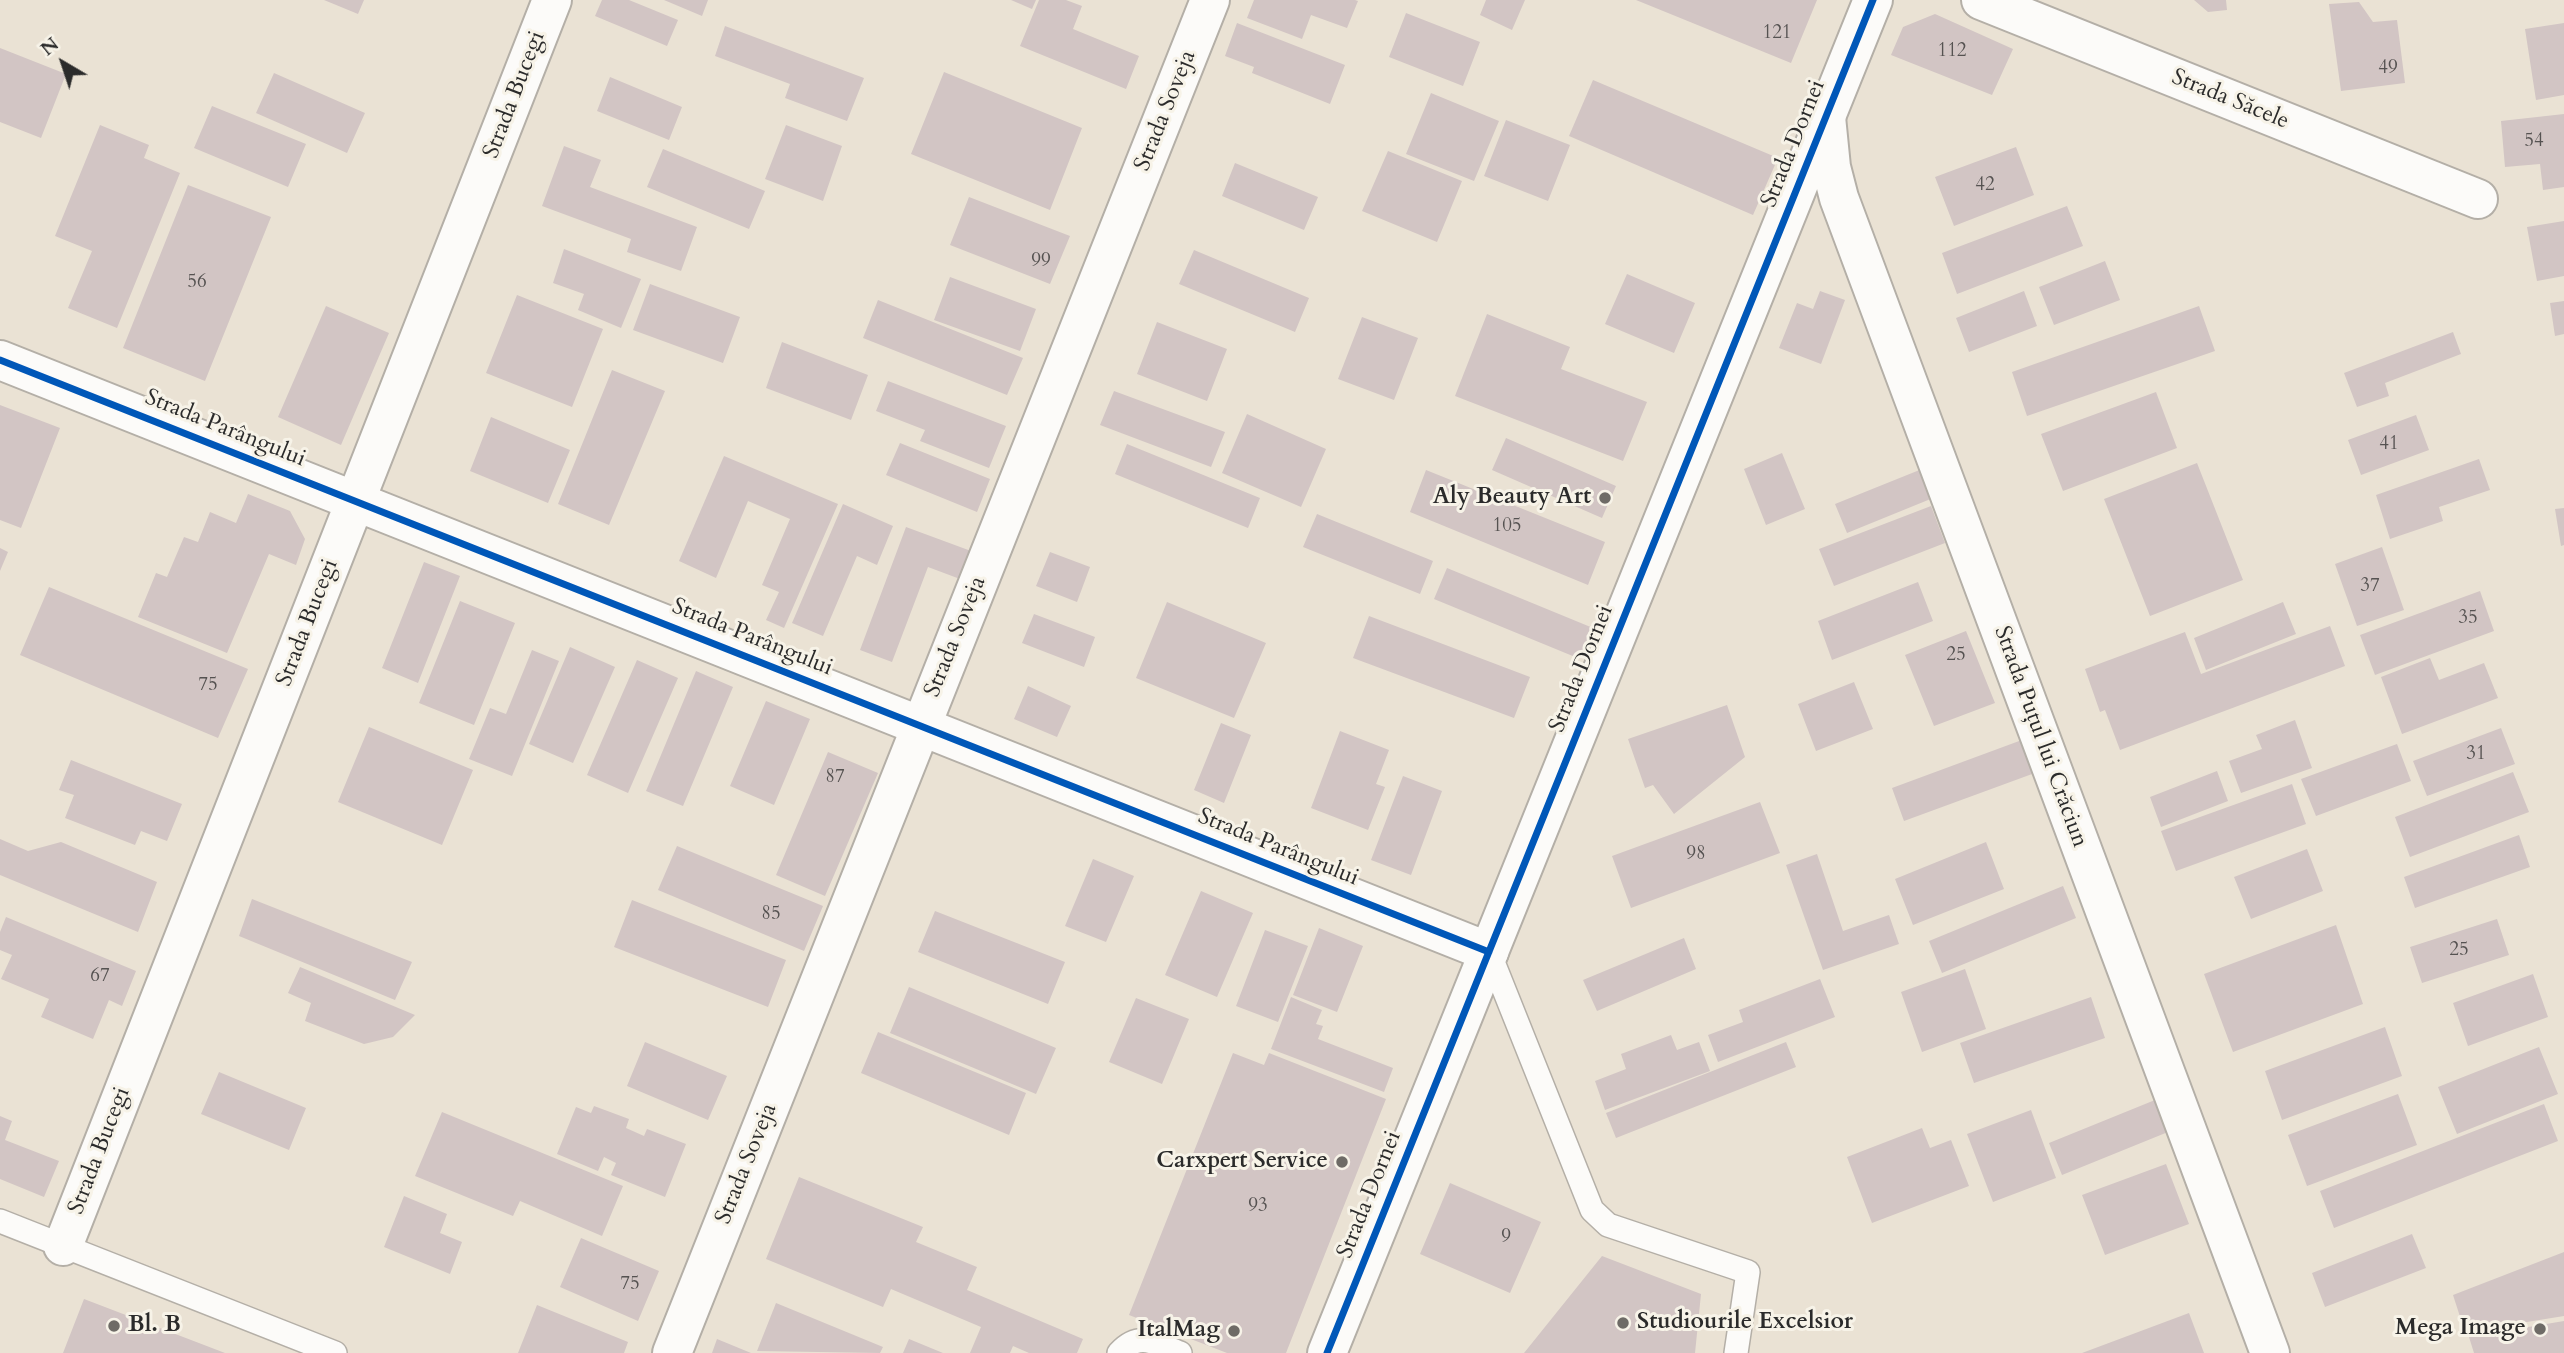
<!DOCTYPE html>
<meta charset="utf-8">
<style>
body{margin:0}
#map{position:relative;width:2564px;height:1353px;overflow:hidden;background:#eae2d4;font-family:Cardo,serif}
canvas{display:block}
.north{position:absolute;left:28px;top:28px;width:70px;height:70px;-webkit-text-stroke:5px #f7f3e8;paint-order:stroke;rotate:321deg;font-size:19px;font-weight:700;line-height:28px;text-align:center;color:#2b2b2b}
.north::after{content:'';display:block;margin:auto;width:24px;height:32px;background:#2b2b2b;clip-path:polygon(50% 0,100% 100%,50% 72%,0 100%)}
</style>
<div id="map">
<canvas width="2564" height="1353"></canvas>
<div class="north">N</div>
</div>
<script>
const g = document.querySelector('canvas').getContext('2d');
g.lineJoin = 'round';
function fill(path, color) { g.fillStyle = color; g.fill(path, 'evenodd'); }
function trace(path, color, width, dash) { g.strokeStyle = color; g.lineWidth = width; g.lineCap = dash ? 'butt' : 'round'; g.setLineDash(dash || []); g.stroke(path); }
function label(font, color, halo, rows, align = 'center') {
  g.font = font + ' Cardo,serif'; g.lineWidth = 6; g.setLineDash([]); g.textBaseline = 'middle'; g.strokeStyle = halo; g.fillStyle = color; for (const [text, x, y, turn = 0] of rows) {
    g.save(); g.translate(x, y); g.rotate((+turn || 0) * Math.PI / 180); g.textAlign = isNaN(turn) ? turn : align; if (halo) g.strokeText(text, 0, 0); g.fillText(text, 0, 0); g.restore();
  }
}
const building = new Path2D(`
 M324 0H364L358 14Z
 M602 0H629L678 20 667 46 595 16Z
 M664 0H708L702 16Z
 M1011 0H1036L1032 9Z
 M1039 0H1066L1082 6 1073 29 1139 56 1126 89 1020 46Z
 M1254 0H1355L1358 1 1347 28 1311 15 1302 39 1247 18Z
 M1486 0H1525L1512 30 1480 15Z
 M1636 0H1817L1791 63Z
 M2194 0H2226L2227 10 2208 12Z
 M2359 2 2373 22 2397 20 2405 83 2341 91 2329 4Z
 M1406 13 1480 42 1463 86 1389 57Z
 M1935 14 2013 49 1992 95 1891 55 1903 27Z
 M1237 23 1345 65 1330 104 1252 73 1254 67 1225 56Z
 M2564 23V95L2536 100 2525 29Z
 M725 26 864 78 847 121 785 98 790 84 715 56Z
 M0 48 66 74 41 138 0 122Z
 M944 72 1082 128 1050 210 911 154Z
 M274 73 365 113 347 153 256 113Z
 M610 77 682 107 669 140 597 111Z
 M1593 80 1778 158 1753 215 1569 136Z
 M1431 93 1499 121 1474 181 1406 154Z
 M212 106 306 144 288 187 194 148Z
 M2564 114V187L2543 190 2540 164 2505 167 2501 121Z
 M1506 120 1570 145 1548 201 1484 176Z
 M100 125 149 145 144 158 180 173 117 328 68 308 92 251 55 236Z
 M786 125 842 146 823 201 765 179Z
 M564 146 601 160 590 187 697 227 681 271 627 252 631 239 542 206Z
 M2016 147 2034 195 1954 226 1935 177Z
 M663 149 765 191 749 229 647 187Z
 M1388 151 1462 181 1437 242 1362 211Z
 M1235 163 1318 197 1304 230 1222 196Z
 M188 185 271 217 205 381 123 348Z
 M969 197 1070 236 1050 284 950 245Z
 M2067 206 2083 246 1957 294 1942 253Z
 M2564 221V276L2537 281 2527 227Z
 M564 249 641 279 621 328 578 310 584 294 553 283Z
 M1194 250 1309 298 1295 332 1179 284Z
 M2105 261 2120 300 2054 325 2039 287Z
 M1627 274 1695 303 1674 353 1605 324Z
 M950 277 1036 309 1020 351 934 320Z
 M650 284 740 317 723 363 633 330Z
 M1820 291 1845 300 1821 364 1779 348 1797 303 1813 309Z
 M2024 291 2037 326 1969 352 1956 318Z
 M517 295 603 329 572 407 486 373Z
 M878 300 1023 358 1007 395 863 338Z
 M2564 301V334L2555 336 2550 303Z
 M326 306 389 333 341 445 278 417Z
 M2199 306 2215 351 2027 416 2012 372Z
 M1487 314 1570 347 1561 369 1647 402 1623 461 1455 396Z
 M1362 317 1418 338 1394 400 1338 379Z
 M1157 322 1227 349 1207 401 1137 374Z
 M2453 332 2461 354 2385 383 2389 396 2357 407 2344 373Z
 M782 342 868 375 851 420 766 388Z
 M612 370 665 391 609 525 558 504Z
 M888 381 1006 426 989 468 920 441 925 430 876 411Z
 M1114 391 1225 432 1211 467 1100 425Z
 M2156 392 2177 448 2063 491 2041 434Z
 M0 405 60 428 21 528 0 520Z
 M1247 414 1326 449 1301 507 1222 473Z
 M2416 415 2429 450 2361 475 2348 440Z
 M491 417 570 450 548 503 470 471Z
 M1506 438 1616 486 1602 518 1492 470Z
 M900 443 990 479 977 512 886 475Z
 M1127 444 1260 498 1248 528 1115 474Z
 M1782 453 1805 509 1766 525 1744 469Z
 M724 456 838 504 784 628 766 620 779 592 762 585 790 519 748 501 716 578 679 561Z
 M2479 459 2490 490 2439 507 2443 521 2390 539 2376 495Z
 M2197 463 2243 580 2150 616 2104 499Z
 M1922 469 1933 498 1847 533 1835 504Z
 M1426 470 1605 542 1588 585 1410 512Z
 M248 494 290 511 305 539 296 565 269 554 227 653 138 617 156 573 167 577 184 537 198 542 210 512 236 523Z
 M843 504 893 526 877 565 857 556 823 636 792 623Z
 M1931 506 1945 543 1834 586 1819 549Z
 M2564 508V545L2561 546 2555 509Z
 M1317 514 1433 561 1420 594 1303 547Z
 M906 527 971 551 960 579 928 567 892 662 860 650Z
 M2382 547 2404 610 2357 626 2335 564Z
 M0 548 8 552 0 571Z
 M1050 552 1090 567 1077 602 1036 586Z
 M424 562 460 576 418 683 382 668Z
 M1447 568 1593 628 1580 659 1434 599Z
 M1918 582 1933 621 1832 660 1818 621Z
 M49 587 248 669 218 738 20 655Z
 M2480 591 2494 631 2375 675 2360 635Z
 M460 601 515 623 474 725 419 703Z
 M1167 602 1266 643 1234 718 1136 678Z
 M2283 602 2296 634 2206 670 2194 638Z
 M1034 614 1095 637 1084 667 1022 643Z
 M1369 616 1530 677 1514 718 1353 658Z
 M2330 626 2345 666 2120 750 2105 710 2100 712 2085 669 2185 632 2201 674Z
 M1966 631 1995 703 1934 726 1905 655Z
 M570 647 615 667 573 763 529 744Z
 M532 650 559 661 512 776 469 759 490 708 506 714Z
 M2430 658 2439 680 2484 663 2498 698 2402 734 2381 677Z
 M637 660 678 678 628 793 587 775Z
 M696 671 733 687 683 806 646 791Z
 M1854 682 1873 729 1816 751 1798 704Z
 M1028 686 1071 706 1057 737 1014 719Z
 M766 701 810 719 774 805 730 786Z
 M1727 705 1745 757 1674 814 1653 785 1645 788 1628 739Z
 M2295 720 2312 768 2241 793 2229 761 2262 749 2256 735Z
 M1221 723 1251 735 1224 803 1194 790Z
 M369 727 473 770 442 845 338 802Z
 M2501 728 2515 764 2427 796 2413 761Z
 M1340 731 1389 750 1376 784 1385 787 1368 830 1311 808Z
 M2030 737 2043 770 1904 821 1892 788Z
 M2397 744 2411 781 2316 816 2301 779Z
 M828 752 878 773 825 896 776 875Z
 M71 760 182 804 167 841 141 831 135 845 65 818 74 795 59 790Z
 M2217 771 2228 801 2161 827 2150 797Z
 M2513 772 2529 812 2410 857 2395 817Z
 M1403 776 1442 791 1411 875 1371 860Z
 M2292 784 2306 824 2176 871 2161 831Z
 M1760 802 1780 853 1631 908 1612 856Z
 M2519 835 2530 867 2415 908 2404 877Z
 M0 839 28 851 61 842 157 882 138 932 0 875Z
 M1986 842 2004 889 1913 925 1895 879Z
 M677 846 823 906 804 951 658 890Z
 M2307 849 2323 891 2251 919 2234 877Z
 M1817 854 1843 931 1889 915 1899 944 1823 970 1786 865Z
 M1093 859 1134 876 1106 942 1065 926Z
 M2063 886 2076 918 1942 973 1929 941Z
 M1201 891 1253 913 1217 997 1165 975Z
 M252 899 412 962 395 1000 239 936Z
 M632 900 786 960 768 1007 614 947Z
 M935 911 1065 962 1048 1004 918 952Z
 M6 917 136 971 122 1006 109 1000 93 1039 41 1017 49 999 1 979 12 955 0 950V932Z
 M2497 919 2509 955 2422 983 2410 947Z
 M2336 925 2363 1004 2233 1052 2204 974Z
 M1319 928 1363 946 1337 1012 1293 995Z
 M1265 930 1308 946 1278 1022 1236 1006Z
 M1684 938 1696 969 1597 1011 1583 980Z
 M300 967 415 1015 393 1037 364 1044 305 1021 311 1003 288 993Z
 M1965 969 1986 1029 1922 1052 1901 992Z
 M2533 974 2548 1017 2468 1046 2453 1003Z
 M1820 979 1835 1017 1718 1062 1708 1035 1743 1022 1739 1010Z
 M909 987 1056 1048 1036 1094 890 1033Z
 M1291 997 1322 1010 1316 1024 1323 1026 1318 1039 1393 1068 1384 1092 1271 1049Z
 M2091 997 2105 1038 1974 1083 1960 1043Z
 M1136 998 1189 1019 1162 1084 1109 1062Z
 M2385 1027 2402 1076 2282 1120 2265 1071Z
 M878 1032 1026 1093 1009 1135 861 1073Z
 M1671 1035 1677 1050 1699 1042 1710 1071 1605 1110 1595 1081 1626 1069 1621 1054Z
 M645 1042 727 1076 708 1120 627 1086Z
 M1786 1042 1796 1067 1616 1138 1606 1113Z
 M2539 1047 2558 1094 2457 1134 2438 1087Z
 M1233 1053 1264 1065 1269 1053 1386 1099 1286 1353H1227L1129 1315Z
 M219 1072 306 1108 289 1150 201 1114Z
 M2398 1094 2417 1145 2307 1186 2288 1135Z
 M2155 1100 2168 1132 2062 1175 2049 1143Z
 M2544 1104 2558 1141 2334 1228 2320 1191Z
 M594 1106 629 1119 626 1128 644 1136 647 1129 686 1144 665 1197 611 1175 616 1163 604 1157 598 1171 557 1154 576 1107 591 1113Z
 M2031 1110 2056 1178 1993 1202 1967 1134Z
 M442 1112 623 1186 602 1236 520 1201 513 1216 415 1176Z
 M0 1116 12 1121 5 1140 59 1161 44 1197 0 1179Z
 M1922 1128 1930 1148 1951 1140 1969 1186 1872 1223 1847 1157Z
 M2166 1164 2189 1224 2105 1255 2082 1195Z
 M799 1177 923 1227 916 1242 977 1267 967 1290 1083 1339 1077 1353H1029L1013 1346 1010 1353H970L981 1327 891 1289 883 1307 766 1259Z
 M1450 1183 1541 1222 1510 1293 1420 1254Z
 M404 1196 447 1214 440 1233 462 1242 450 1274 384 1247Z
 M2412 1234 2426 1268 2325 1307 2312 1273Z
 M581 1238 659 1271 638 1321 560 1287Z
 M2564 1252V1316L2465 1332 2453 1295Z
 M1602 1256 1701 1294 1695 1353H1524Z
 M84 1299 225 1353H63Z
 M776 1303 883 1347 880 1353 757 1351Z
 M537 1305 628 1342 624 1353H518Z
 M2189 1313 2204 1353H2082Z
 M2564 1321V1353H2474L2469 1337Z
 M717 1339 751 1353H712Z
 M909 1339 943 1353H903Z`);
const lane = new Path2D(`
 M1489 952 1592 1210 1608 1225 1748 1272 1736 1353
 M0 1221 335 1353
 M1119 1353C1140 1330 1156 1344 1180 1353`);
const street = new Path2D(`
 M1981 0 2478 199
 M1826 117 1831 167 1839 198 2270 1353
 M0 360 1489 952
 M63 1246 552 0`);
const secondary = new Path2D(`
 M672 1353 1210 0
 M1327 1353 1873 0`);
const cycleway = new Path2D(`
 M0 360 1489 952
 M1327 1353 1873 0`);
const markers = [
 [1605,498,7,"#6e6b66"],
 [1342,1162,7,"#6e6b66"],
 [1623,1323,7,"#6e6b66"],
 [114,1326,7,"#6e6b66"],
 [2540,1329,7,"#6e6b66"],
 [1234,1331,7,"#6e6b66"]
];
const numberNames = [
 ["121",1777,34],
 ["112",1952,52],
 ["49",2388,69],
 ["54",2534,142],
 ["42",1985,186],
 ["99",1041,262],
 ["56",197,283],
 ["41",2389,445],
 ["105",1507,527],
 ["37",2370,587],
 ["35",2468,619],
 ["25",1956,656],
 ["75",208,686],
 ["31",2476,755],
 ["87",835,778],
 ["98",1696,855],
 ["85",771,915],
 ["25",2459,951],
 ["67",100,977],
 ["93",1258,1207],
 ["9",1506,1238],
 ["75",630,1285]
];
const streetNames = [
 ["Strada Bucegi",515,95,-69],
 ["Strada Săcele",2230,100,22],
 ["Strada Soveja",1166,111,-68],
 ["Strada Dornei",1794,144,-68],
 ["Strada Parângului",225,429,22],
 ["Strada Bucegi",308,623,-69],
 ["Strada Soveja",956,637,-68],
 ["Strada Parângului",752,638,22],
 ["Strada Dornei",1582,669,-68],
 ["Strada Puțul lui Crăciun",2040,737,70],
 ["Strada Parângului",1278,848,22],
 ["Strada Bucegi",100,1151,-69],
 ["Strada Soveja",747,1164,-68],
 ["Strada Dornei",1370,1195,-68]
];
const poiNames = [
 ["Aly Beauty Art",1591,498],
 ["Carxpert Service",1328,1162],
 ["Studiourile Excelsior",1637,1323,"left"],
 ["Bl. B",128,1326,"left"],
 ["Mega Image",2526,1329],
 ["ItalMag",1220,1331]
];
fill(building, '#d2c5c4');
trace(lane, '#b4afa7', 26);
trace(street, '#b4afa7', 42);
trace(secondary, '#b4afa7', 42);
trace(lane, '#fcfbf9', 23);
trace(street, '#fcfbf9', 38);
trace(secondary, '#fcfbf9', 38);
trace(cycleway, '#0057b8', 7);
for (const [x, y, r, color] of markers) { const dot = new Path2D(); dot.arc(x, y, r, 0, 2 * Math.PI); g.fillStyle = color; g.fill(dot); trace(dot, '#f7f3e8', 2.5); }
label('19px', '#555251', null, numberNames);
label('23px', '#2b2b2b', '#f7f3e8', streetNames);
label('bold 23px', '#2b2b2b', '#f7f3e8', poiNames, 'right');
</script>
